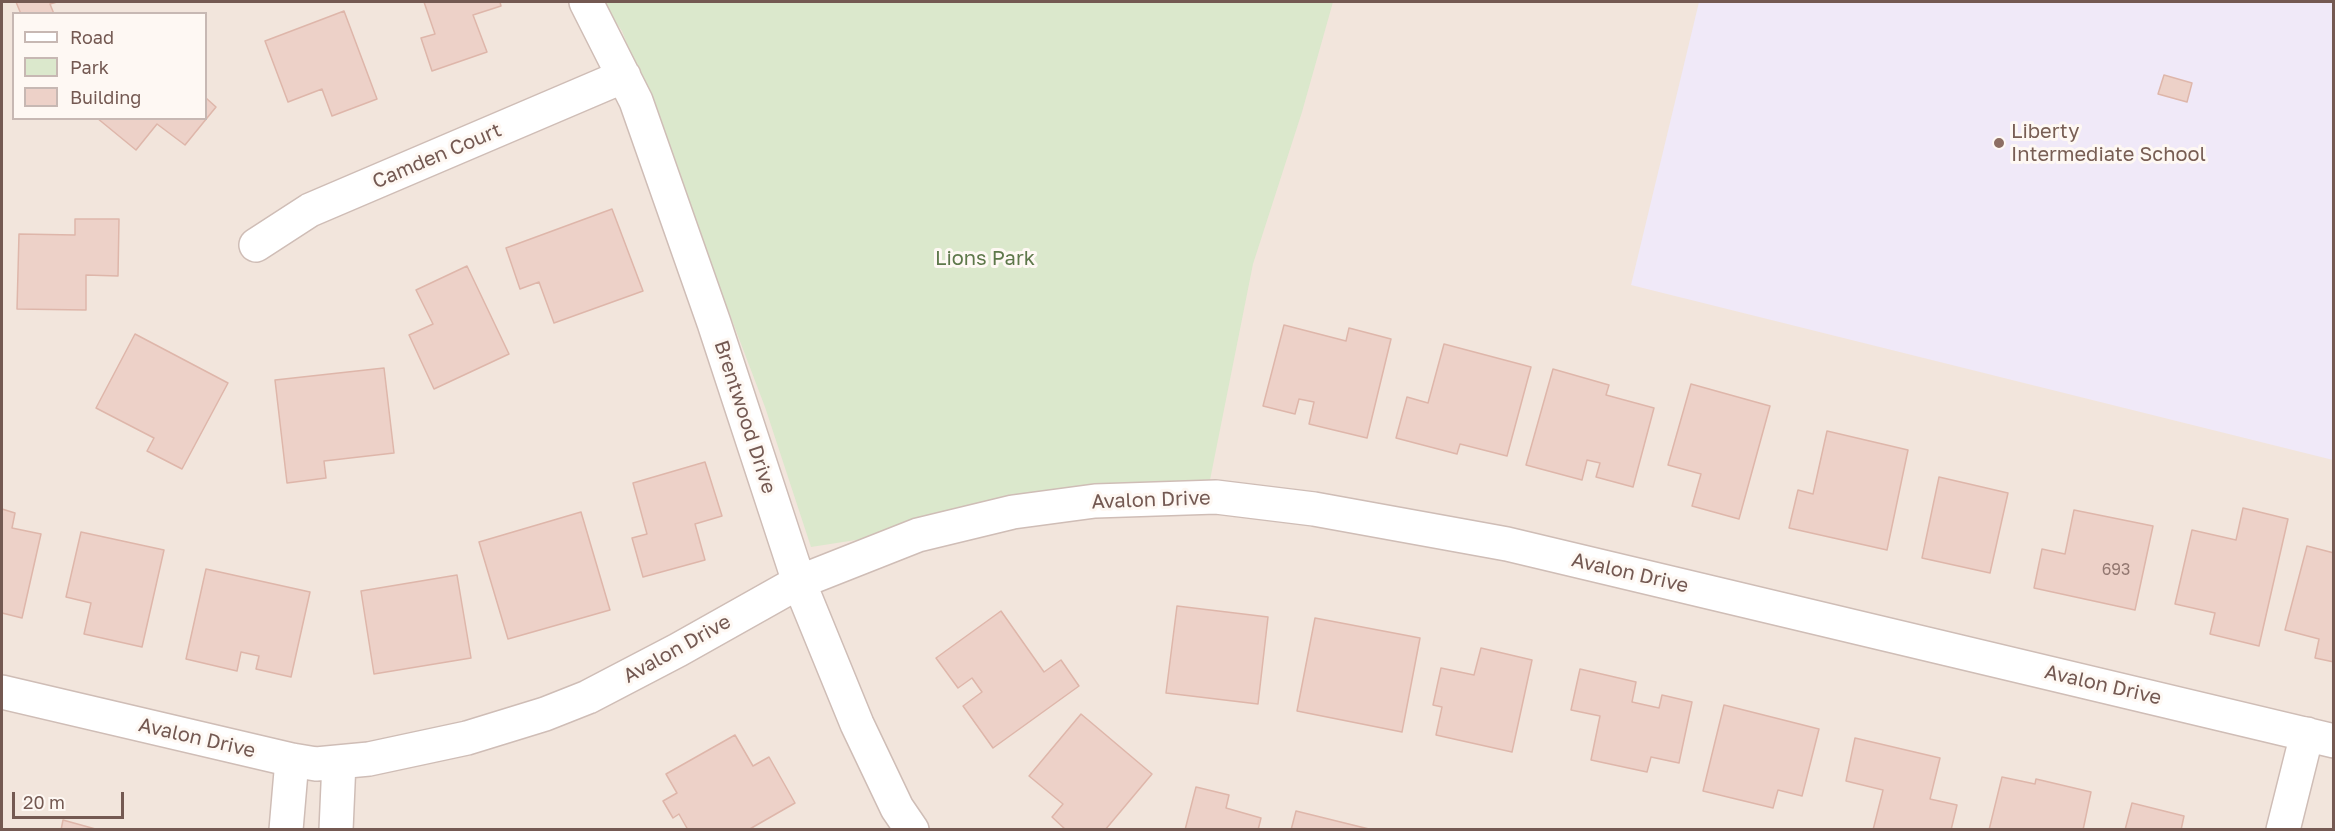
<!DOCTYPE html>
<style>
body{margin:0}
#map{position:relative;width:2335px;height:831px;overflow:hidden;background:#fbf4ed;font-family:"Golos Text",sans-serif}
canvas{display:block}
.frame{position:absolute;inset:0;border:3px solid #745952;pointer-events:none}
.legend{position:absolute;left:12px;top:12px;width:195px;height:108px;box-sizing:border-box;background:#fef8f3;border:2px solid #c7b8b3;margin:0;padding:8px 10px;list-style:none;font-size:18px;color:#745952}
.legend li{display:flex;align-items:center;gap:12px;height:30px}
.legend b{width:30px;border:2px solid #c7b8b3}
.scale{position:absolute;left:12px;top:792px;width:112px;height:27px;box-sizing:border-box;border:3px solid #745952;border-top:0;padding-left:8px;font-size:18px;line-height:21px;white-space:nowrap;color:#745952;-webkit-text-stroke:4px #fef8f3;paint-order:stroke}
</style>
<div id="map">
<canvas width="2335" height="831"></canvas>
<div class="frame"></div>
<ul class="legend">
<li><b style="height:8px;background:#fff"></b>Road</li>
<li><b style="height:16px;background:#dbe8cc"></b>Park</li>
<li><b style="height:16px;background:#edd1c8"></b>Building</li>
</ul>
<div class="scale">20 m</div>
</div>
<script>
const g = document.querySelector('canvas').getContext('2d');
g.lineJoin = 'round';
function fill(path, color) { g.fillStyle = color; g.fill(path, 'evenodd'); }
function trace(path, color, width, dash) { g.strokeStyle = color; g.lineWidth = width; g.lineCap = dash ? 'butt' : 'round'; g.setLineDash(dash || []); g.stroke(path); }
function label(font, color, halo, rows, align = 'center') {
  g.font = font + ' "Golos Text",sans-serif'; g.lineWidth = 6; g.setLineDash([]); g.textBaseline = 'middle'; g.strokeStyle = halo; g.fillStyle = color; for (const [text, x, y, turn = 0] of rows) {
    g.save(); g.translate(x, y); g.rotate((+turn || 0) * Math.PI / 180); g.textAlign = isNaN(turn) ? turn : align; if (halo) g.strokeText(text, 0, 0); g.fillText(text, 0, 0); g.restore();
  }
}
const residential = new Path2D(`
 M2 2H2333V829H2ZM14 14H206V118H14Z`);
const education = new Path2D(`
 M1699 2H2333V460L1631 285Z`);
const green = new Path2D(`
 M601 2H1333L1302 112 1253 264 1209 485 811 547 765 407 622 31Z`);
const building = new Path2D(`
 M16 2H57L50 4 54 14H21Z
 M424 2H500L501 6 473 15 487 52 432 71 421 38 435 34Z
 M344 11 377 99 332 116 322 89 288 102 265 41Z
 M2164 75 2192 83 2187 102 2158 94Z
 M206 98 216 107 185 145 157 124 136 150 97 118H206Z
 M612 209 643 291 554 323 539 282 520 289 506 248Z
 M75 219H119L118 276 86 275V310L17 309 19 234 75 235Z
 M467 266 509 354 434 389 409 335 433 324 416 290Z
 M1284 325 1346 341 1349 328 1391 339 1367 438 1309 424 1314 402 1299 399 1295 414 1263 406Z
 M135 334 228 383 182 469 147 451 154 438 96 408Z
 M1444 344 1531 367 1507 456 1460 444 1457 454 1396 438 1407 397 1428 403Z
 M384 368 394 453 324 461 326 478 287 483 275 380Z
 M1553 369 1609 385 1606 395 1654 408 1633 487 1596 477 1600 463 1587 460 1582 480 1526 465Z
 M1691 384 1770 406 1739 519 1692 506 1701 474 1668 465Z
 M1827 431 1908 450 1887 550 1789 528 1798 490 1813 494Z
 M705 462 722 516 695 524 705 560 643 577 632 538 647 534 633 483Z
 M1939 477 2008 493 1990 573 1922 558Z
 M2243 508 2288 519 2259 646 2210 634 2215 613 2175 604 2192 530 2236 540Z
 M2 509 15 513 12 528 41 534 22 618 2 613Z
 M2074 510 2153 526 2135 610 2034 588 2042 549 2065 554Z
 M581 512 610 610 508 639 479 542Z
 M81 532 164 550 142 647 84 634 91 603 66 597Z
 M2307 546 2334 553V662L2315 658 2319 639 2285 630Z
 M206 569 310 592 291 677 256 669 259 656 241 652 237 671 186 659Z
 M457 575 471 658 374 674 361 591Z
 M1177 606 1268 617 1258 704 1166 693Z
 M1001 611 1044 672 1061 660 1079 686 993 748 963 706 982 692 972 678 958 688 936 658Z
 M1315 618 1420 638 1402 732 1297 711Z
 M1481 648 1532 660 1512 752 1436 735 1442 707 1433 705 1441 668 1474 675Z
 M1580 669 1636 682 1632 702 1659 708 1662 695 1692 702 1679 763 1651 757 1647 772 1591 760 1600 716 1571 710Z
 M1724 705 1819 729 1802 796 1778 790 1773 808 1703 791Z
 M1081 714 1152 774 1105 830H1066L1052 817 1063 804 1029 776Z
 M735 735 753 766 769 757 795 803 748 830H688L679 814 673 818 663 801 677 793 666 774Z
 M1855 738 1940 758 1930 799 1957 805 1951 830H1873L1883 790 1846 781Z
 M2002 777 2035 784 2036 779 2091 792 2083 830H1989Z
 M1196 787 1229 795 1226 808 1261 818 1258 830H1185Z
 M2132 803 2184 816 2181 830H2125Z
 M1296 811 1373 830H1291Z
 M63 820 99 830H61Z`);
const minor = new Path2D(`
 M586 2 636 101 714 323 799 582 857 724 897 808 912 830
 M256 245 310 210 624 76
 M2 692 292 760 316 764 369 759 467 738 545 714 588 697 678 650 799 582 918 535 1013 512 1095 501 1216 497 1314 509 1507 544 2334 741
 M286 830 292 760
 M336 830 339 762
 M2283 830 2307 734`);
const markers = [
 [1999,143,6,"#8d6e63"]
];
const numberNames = [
 ["693",2116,570]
];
const educationNames = [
 ["Liberty",2011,132],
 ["Intermediate School",2011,155]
];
const streetNames = [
 ["Camden Court",437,156,-23],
 ["Brentwood Drive",745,417,72],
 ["Avalon Drive",1151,500,-2],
 ["Avalon Drive",1630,573,13],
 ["Avalon Drive",677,649,-29],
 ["Avalon Drive",2103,685,13],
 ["Avalon Drive",197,738,13]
];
const parkNames = [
 ["Lions Park",985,259]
];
fill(residential, '#f2e5dc');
fill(education, '#f0e9f8');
fill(green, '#dbe8cc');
fill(building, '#edd1c8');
trace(building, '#deb6aa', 1.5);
trace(minor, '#cfbdb6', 36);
trace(minor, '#fff', 33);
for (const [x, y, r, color] of markers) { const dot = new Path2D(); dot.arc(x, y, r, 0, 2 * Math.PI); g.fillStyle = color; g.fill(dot); trace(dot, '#fef8f3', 2); }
label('16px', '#927770', null, numberNames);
label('20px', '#785e54', '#fef8f3', educationNames, 'left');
label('20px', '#745952', '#fef8f3', streetNames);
label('20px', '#5e784b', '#fef8f3', parkNames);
</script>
